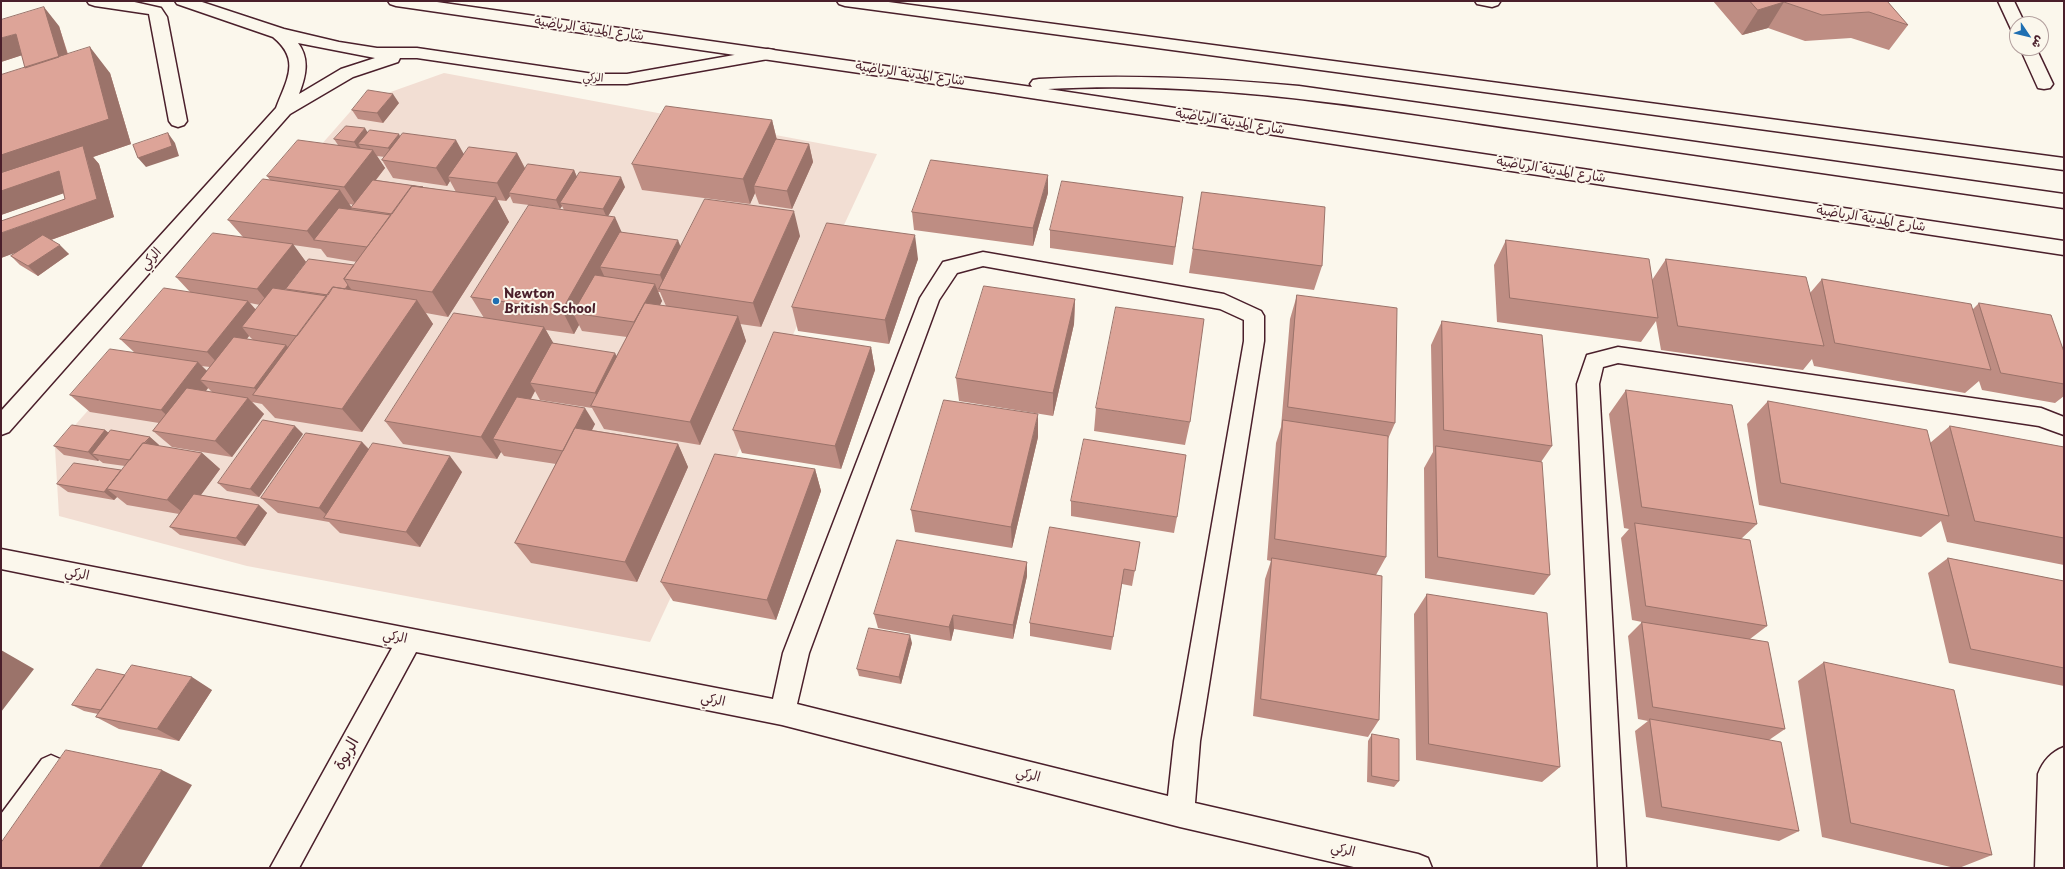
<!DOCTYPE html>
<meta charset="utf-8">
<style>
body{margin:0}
#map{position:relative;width:2065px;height:869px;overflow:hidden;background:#fbf7ec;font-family:"Playpen Sans","Playpen Sans Arabic",sans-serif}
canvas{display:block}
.frame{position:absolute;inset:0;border:2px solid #4a1f2b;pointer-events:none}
.north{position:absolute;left:2009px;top:16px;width:40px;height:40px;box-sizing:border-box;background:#fbf7ec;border:1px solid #b4a19f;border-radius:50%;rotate:125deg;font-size:11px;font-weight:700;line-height:16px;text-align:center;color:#4a1f2b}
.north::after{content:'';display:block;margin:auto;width:14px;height:18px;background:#1f6fb2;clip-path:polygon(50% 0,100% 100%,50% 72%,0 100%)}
</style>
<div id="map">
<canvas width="2065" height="869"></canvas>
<div class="frame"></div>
<div class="north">ش</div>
</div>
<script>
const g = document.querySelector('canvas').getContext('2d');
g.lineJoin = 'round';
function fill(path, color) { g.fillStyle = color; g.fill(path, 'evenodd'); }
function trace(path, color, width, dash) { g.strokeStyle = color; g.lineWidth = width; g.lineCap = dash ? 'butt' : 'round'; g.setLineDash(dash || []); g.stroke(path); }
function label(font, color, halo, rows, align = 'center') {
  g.font = font + ' "Playpen Sans","Playpen Sans Arabic",sans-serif'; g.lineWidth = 4; g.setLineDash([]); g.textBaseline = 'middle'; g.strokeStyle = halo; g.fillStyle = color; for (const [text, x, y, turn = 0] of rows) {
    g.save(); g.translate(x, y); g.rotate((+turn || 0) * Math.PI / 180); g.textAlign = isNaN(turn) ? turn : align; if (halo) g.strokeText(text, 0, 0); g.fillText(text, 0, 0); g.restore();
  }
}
const built = new Path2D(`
 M444 73 877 154 650 642 247 566 59 516 55 448 357 104Z`);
const minor = new Path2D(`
 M87 1H130L161 8 167 17 187 121 184 125 178 127 172 125 169 121 149 14 95 6 89 4Z
 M175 1H199L284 29 339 42 377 48H417L594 74H627L768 49 774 50 776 54 774 58 768 59 627 84H594L417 58H400L398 62 353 77 290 114 9 432 1 435V411L276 108C287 79 301 60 273 37L177 4ZM298 43 375 58 341 69 299 94C306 76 310 59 298 43Z
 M1475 1H1499L1500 2 1498 5 1492 7 1477 4Z
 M1998 1H2014L2025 24H2017V30L2011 29Z
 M2020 48H2036L2053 84 2050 88 2044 89 2038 88Z
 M983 252 1224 294 1261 311 1264 316V341L1200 741 1195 803 1418 854 1428 858 1432 868H1358L1180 827 782 725 416 652 299 868H270L392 648 1 569V549L773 699 783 653 920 298 943 262ZM983 266 1220 309 1244 320V341L1174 741 1168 796 797 704 809 653 939 300 957 273Z
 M1618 347 2041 408 2064 417V435L2039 426 1618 363 1603 367 1599 384 1626 868H1598L1577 384 1587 355Z
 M2064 747 2063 868H2035L2038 774C2043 761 2051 752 2064 747Z
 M51 755 60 759 64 768 60 777 11 847 1 851V814L42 759Z`);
const major = new Path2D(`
 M388 1H430L1032 87 1030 84 1033 80 1039 79C1126 74 1212 78 1299 86L2064 194V208C1884 182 1704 156 1524 130 1366 107 1209 80 1048 89L2064 241V255L998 93 396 6 390 4Z
 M837 1H881L2064 158V170L845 6 839 4Z`);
const wall = new Path2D(`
 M1713 1H1887L1908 25 1889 50 1851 38 1805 41 1768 28 1742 35Z
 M59 26 68 54 110 73 131 144 93 157 99 164 114 217 51 240 69 254 38 276 20 265 11 256 16 252 1 258 65 199 63 193 1 215V75L25 68 22 55 1 62Z
 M399 103 383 123 358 119 352 110Z
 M772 120 777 140 809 144 813 162 792 209 759 204 755 193 750 204 642 190 632 164Z
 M368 133 400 137 464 154 517 153 525 168 574 170 577 177 625 187 608 216 622 233 681 247 800 236 761 327 740 324 746 341 700 445 604 429 592 408 540 400 535 391 531 399 595 424 592 430 678 444 688 467 637 582 531 563 515 543 556 464 504 456 501 452 497 459 403 444 385 421 484 318 471 297 564 210 562 206 560 209 513 203 510 196 506 201 497 200 509 222 448 317 426 313 433 324 362 432 275 418 262 404 252 402 264 414 232 457 172 447 153 431 159 423 90 412 70 395 135 353 120 339 190 292 176 277 243 237 228 220 270 180 267 176 338 145 334 139ZM377 156 385 157 382 160 393 178 447 186 450 181 456 192 376 180 385 168ZM349 204 354 205 352 208ZM293 245 321 249 327 257 357 262 354 265 286 289 287 290H285L306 262ZM658 292H660L666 306 660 305 662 301ZM250 303 260 305 256 310ZM579 325 582 331 627 337 617 356 553 343 546 330 574 334ZM249 336 253 340 247 339ZM201 366 210 367 207 371ZM208 388 212 392 206 391Z
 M1202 192 1322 266 1314 290 1189 273Z
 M1048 193 1033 246 914 230 912 212Z
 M1183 197 1173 265 1050 248V230Z
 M1506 240 1652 280 1666 259 1810 293 1822 279 1973 309 1979 303 2064 352V396L2055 403 1982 390 1979 381 1965 393 1814 366 1812 359 1803 370 1661 350 1656 321 1641 342 1497 322 1494 265Z
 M918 259 889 344 798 331 792 307Z
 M1297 295 1395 423 1388 439 1386 557 1376 575 1379 720 1368 737 1253 716 1265 579 1271 561 1267 560 1276 443 1281 427 1290 319Z
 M1075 299 1074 324 1053 416 959 401 956 378Z
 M1442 321 1552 446 1541 462 1550 575 1534 595 1425 578 1424 468 1433 452 1431 345Z
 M871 347 875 370 841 469 742 453 733 430Z
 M1626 390 1757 524 1741 539 1767 626 1750 639 1785 729 1769 740 1799 831 1779 841 1646 817 1635 731 1648 721 1638 719 1628 636 1642 622 1632 620 1621 538 1629 529 1624 528 1609 414Z
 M1768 401 1930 443 1950 426 2064 447V565L1947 542 1941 521 1921 537 1759 505 1747 424Z
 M1096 408 1190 422 1185 445 1094 431Z
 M105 430 109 433 150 437 159 445V446L202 453 220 469 201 495 259 505 267 513 245 546 180 535 170 527 179 514 127 505 117 497 114 500 68 492 57 484 122 470 125 466 103 463 99 460 98 461 64 455 54 446Z
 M303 434 259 497 227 491 218 483Z
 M1038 437 1012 548 915 532 911 510Z
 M362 442 369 449 462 472 420 547 340 533 329 522 278 513 261 498Z
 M815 469 821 491 776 620 673 601 661 582Z
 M1071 501 1177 517 1174 533 1071 516Z
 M1140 542 1132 586 1122 584 1111 650 1030 636V623Z
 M1948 558 2064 581V686L1949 663 1928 573Z
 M1027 562V576L1013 639 954 629 951 641 878 628 874 614Z
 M1427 594 1560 767 1542 782 1416 760 1414 614Z
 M912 643 901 684 859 676 857 669Z
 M1824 662 1992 855 1959 868H1955L1822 837 1798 681Z
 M125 675 212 690 179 741 119 729 96 717 98 714 84 711 72 705Z
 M1372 734 1399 781 1394 787 1367 782 1368 741Z`);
const shadedWall = new Path2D(`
 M1784 2 1768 28 1742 35 1758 10Z
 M44 7 59 26 75 80 26 72Z
 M16 34 32 52 1 62V38Z
 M90 47 110 73 131 144 93 157 99 164 114 217 1 258V233L97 199 87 159 1 188V155Z
 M393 94 399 103 383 123 377 113Z
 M772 120 778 145 754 186 755 193 750 204 743 179Z
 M365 128 371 138 358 144 362 150 360 152 354 142Z
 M168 133 175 143 179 156 146 167 138 158Z
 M399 134 404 144 394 158 388 148Z
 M456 140 466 158 448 177 450 181 447 186 436 168Z
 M809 144 813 162 792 209 787 191Z
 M373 150 385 168 356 205 344 187Z
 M517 153 526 171 509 193 510 196 506 201 497 183Z
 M574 170 578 180 560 203 562 206 560 209 556 200Z
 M59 171 76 189 1 215V191Z
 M1048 175V193L1033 246V228Z
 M621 177 625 187 607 218 603 209Z
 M340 190 352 208 326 241 314 240 321 249 307 231Z
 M496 197 509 222 448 317 432 292Z
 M794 211 800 236 761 327 753 303Z
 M615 217 626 242 600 267 605 278 573 313 579 325 574 334 562 310Z
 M915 235 918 259 889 344 885 320Z
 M678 240 685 258 666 290 660 275Z
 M293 244 306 262 272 307 257 289Z
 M60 245 69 254 38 276 28 266Z
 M655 284 662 301 642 340 634 322Z
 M348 285 355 294 339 296Z
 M1075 299 1074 324 1053 416V393Z
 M417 300 433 324 362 432 342 409Z
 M248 301 263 318 242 327 249 336 223 369 207 352Z
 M738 316 746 341 700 445 690 422Z
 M544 327 558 351 530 383 535 391 507 442 493 439 501 452 497 459 481 437Z
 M286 345 301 362 262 396 254 388Z
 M871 347 875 370 841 469 835 446Z
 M615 353 624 370 603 408 595 393Z
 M198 362 215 379 200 380 208 388 178 426 161 410Z
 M248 398 264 414 232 457 215 441Z
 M585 408 595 424 573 467 563 451Z
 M1038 414V437L1012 548 1011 527Z
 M295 426 303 434 259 497 250 489Z
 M105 430 115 439 92 454 99 460 98 461 88 452Z
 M150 437 159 445 141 469 131 461Z
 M362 442 376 458 331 519 319 508Z
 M678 444 688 467 637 582 625 562Z
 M202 453 220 469 186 515 167 500Z
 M450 456 462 472 420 547 406 532Z
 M815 469 821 491 776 620 767 600Z
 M121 470 107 489 117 497 114 500 104 492Z
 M259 505 267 513 245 546 236 538Z
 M1027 562V576L1013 639V625Z
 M953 615 954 629 951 641 949 627Z
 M910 635 912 643 901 684 899 677Z
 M1 650 34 669 1 712Z
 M192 677 212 690 179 741 157 729Z
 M162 770 192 785 141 868H99Z`);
const building = new Path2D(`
 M1750 1H1887L1908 25 1869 12 1822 15 1784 2 1758 10Z
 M44 7 59 57 25 68 16 34 1 38V20Z
 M90 47 109 119 1 155V75Z
 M368 90 393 94 377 113 352 110Z
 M666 106 772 120 743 179 632 164Z
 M346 126 365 128 354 142 334 139Z
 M370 130 399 134 388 148 358 144Z
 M168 133 172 146 138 158 133 145Z
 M403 133 456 140 436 168 382 160Z
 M776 139 809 144 787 191 754 186Z
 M298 140 373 150 344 187 267 176Z
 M83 146 97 199 1 233V221L65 199 59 171 1 191V173Z
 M469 147 517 153 497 183 448 177Z
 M931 160 1048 175 1033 228 912 212Z
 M528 164 574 170 556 200 509 193Z
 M580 172 621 177 603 209 560 203Z
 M263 179 340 190 307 231 228 220Z
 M373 180 423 187 412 186 392 214 351 208Z
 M1062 181 1183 197 1175 247 1050 230Z
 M412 186 496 197 432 292 344 279Z
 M1202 192 1325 207 1322 266 1193 249Z
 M705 199 794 211 753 303 659 289Z
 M529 205 615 217 562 310 471 297Z
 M339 208 391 215 367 247 314 240Z
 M827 223 915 235 885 320 792 307Z
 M620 232 678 240 660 275 600 267Z
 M213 233 293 244 257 289 176 277Z
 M43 235 60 245 28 266 11 256Z
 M1506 240 1649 259 1658 318 1510 298Z
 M309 259 354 265 344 279 348 285 345 289 333 287 328 295 286 289Z
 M1666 259 1806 277 1824 346 1678 326Z
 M595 275 655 284 634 322 573 313Z
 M1822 279 1971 304 1991 370 1835 343Z
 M984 286 1075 299 1053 393 956 378Z
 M333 287 417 300 342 409 253 395Z
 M164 288 248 301 207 352 120 339Z
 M273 288 327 296 297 336 242 327Z
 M1297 295 1397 308 1395 423 1288 407Z
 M645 303 738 316 690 422 591 406Z
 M1979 303 2051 315 2064 352V384L2001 373Z
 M1116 307 1204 319 1190 422 1096 408Z
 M454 313 544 327 481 437 385 421Z
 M1442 321 1542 335 1552 446 1444 430Z
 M774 332 871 347 835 446 733 430Z
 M234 337 286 345 254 388 200 380Z
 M552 343 615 353 595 393 530 383Z
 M110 349 198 362 161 410 70 395Z
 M187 388 248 398 215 441 153 431Z
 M1626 390 1732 405 1757 524 1642 507Z
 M517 397 585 408 563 451 493 439Z
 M944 400 1038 414 1011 527 911 510Z
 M1768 401 1927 430 1949 516 1781 483Z
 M263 420 295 426 250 489 218 483Z
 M1283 420 1388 436 1386 557 1275 539Z
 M72 425 105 430 88 452 54 446Z
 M1950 426 2064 447V538L1975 521Z
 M575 428 678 444 625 562 515 543Z
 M111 430 150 437 144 443H143L130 460 92 454Z
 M306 433 362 442 319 508 261 498Z
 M1084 439 1186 455 1177 517 1071 501Z
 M143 443 202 453 167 500 107 489Z
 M373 443 450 456 406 532 324 518Z
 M1436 446 1542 462 1550 575 1438 557Z
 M715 454 815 469 767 600 661 582Z
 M74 463 121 470 104 492 57 484Z
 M194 494 259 505 236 538 170 527Z
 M1635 523 1750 540 1767 626 1646 606Z
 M1050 527 1140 542 1135 571 1124 569 1113 637 1030 623Z
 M897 540 1027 562 1013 625 953 615 949 627 874 614Z
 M1272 558 1382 576 1379 720 1261 699Z
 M1948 558 2064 581V668L1971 649Z
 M1427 594 1547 613 1560 767 1429 744Z
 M1642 622 1768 642 1785 729 1653 707Z
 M869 628 910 635 899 677 857 669Z
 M1824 662 1954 690 1992 855 1851 823Z
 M132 665 192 677 157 729 96 717Z
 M97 669 125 675 101 710 72 705Z
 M1650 719 1781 742 1799 831 1662 807Z
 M1372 734 1399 739V781L1372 776Z
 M66 750 162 770 99 868H1V843Z`);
const markers = [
 [496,301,4,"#1f6fb2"]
];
const farStreetnames = [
 ["الركي",593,78,3]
];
const streetNames = [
 ["شارع المدينة الرياضية",589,29,8],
 ["شارع المدينة الرياضية",910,74,8],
 ["شارع المدينة الرياضية",1230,122,9],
 ["شارع المدينة الرياضية",1551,170,9],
 ["شارع المدينة الرياضية",1871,219,9],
 ["الركي",151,259,-48],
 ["الركي",77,574,11],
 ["الركي",395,637,11],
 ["الركي",713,700,11],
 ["الركي",1028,775,14],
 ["الركي",1343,850,13]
];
const poiNames = [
 ["Newton",504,294],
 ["British School",504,309]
];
const nearStreetnames = [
 ["الربوة",347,754,-61]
];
fill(built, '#f2ded3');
trace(minor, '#4a1f2b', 3);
trace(major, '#4a1f2b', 3);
fill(minor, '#fbf7ec');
fill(major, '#fbf7ec');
fill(wall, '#be8d83');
fill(shadedWall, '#9b736a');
fill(building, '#dda498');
trace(building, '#9b736a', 1);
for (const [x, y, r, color] of markers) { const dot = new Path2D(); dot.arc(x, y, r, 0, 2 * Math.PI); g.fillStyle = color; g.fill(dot); trace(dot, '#fbf7ec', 1.5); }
label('11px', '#4a1f2b', '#fbf7ec', farStreetnames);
label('13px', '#4a1f2b', '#fbf7ec', streetNames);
label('bold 13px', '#4a1f2b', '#fbf7ec', poiNames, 'left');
label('16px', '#4a1f2b', '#fbf7ec', nearStreetnames);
</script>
